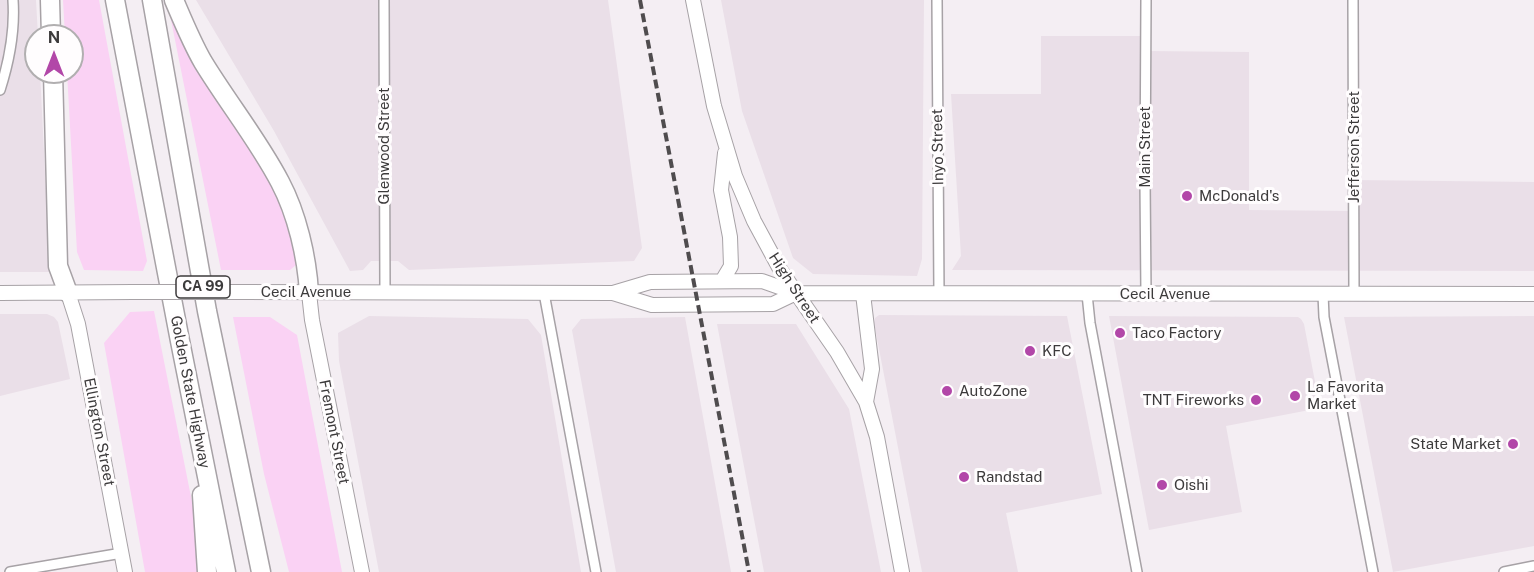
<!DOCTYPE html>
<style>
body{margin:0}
#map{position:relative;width:1534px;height:572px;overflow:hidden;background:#f4eef3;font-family:"Public Sans",sans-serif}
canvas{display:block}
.north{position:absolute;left:24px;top:24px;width:60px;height:60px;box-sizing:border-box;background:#fffdfe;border:2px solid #b1afb0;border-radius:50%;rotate:0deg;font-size:16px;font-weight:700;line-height:24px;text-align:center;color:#3c3a3b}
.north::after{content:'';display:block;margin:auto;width:21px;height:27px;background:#b247a8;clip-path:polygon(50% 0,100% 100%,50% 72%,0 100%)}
</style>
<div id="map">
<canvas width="1534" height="572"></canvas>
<div class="north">N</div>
</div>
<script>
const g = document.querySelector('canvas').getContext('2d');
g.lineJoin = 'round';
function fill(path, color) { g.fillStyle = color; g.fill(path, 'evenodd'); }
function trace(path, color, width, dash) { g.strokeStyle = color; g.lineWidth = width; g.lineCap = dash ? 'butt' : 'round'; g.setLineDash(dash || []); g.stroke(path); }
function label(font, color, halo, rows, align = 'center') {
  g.font = font + ' "Public Sans",sans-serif'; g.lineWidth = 6; g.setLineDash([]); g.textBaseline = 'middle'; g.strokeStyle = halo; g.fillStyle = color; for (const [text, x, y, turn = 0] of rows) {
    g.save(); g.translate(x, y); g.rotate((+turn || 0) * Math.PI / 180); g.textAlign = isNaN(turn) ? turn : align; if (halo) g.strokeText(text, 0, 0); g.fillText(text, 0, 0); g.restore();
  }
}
const built = new Path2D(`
 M0 0H36L38 36H36V72H40L50 272H0Z
 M196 0H608L642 248 634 261 409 270 398 261H371L363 270 350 271 274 131Z
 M721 0H924L922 259 917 276 813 274 793 258 742 111Z
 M1041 36H1146V51L1249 52V210L1352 211V180L1534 182V271L952 270 961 256 951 94H1041Z
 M0 314H47L54 317 58 322 70 379 0 396Z
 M879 315 1067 316 1102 494 1006 513 1018 572H922L874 323 875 318Z
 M369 316 528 319 541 335 581 572H379L339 361 338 333Z
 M1109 316 1298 317 1301 319 1304 324 1320 408 1226 426 1242 512 1149 530Z
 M1534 316V546L1393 572 1344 317Z
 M685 317 731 572H616L572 330 581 319Z
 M717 324H796L849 409 881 572H764Z`);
const green = new Path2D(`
 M63 0H99L147 261 143 271 84 270 77 252 67 72H72V36H65Z
 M168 5 275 186 295 243 296 265 290 270H221Z
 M154 311 198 532 201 572H145L104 343 130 312Z
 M233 317H270L297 335 342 572H289L264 474Z`);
const street = new Path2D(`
 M384 0 385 293
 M937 0 939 294
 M1353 0 1354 294
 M0 90C9 62 15 30 13 0
 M544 293 596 572
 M1087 294 1090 323 1137 572
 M1146 294 1145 181 1146 0
 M1323 294 1324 317 1373 572
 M10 572 122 553
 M1504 572 1534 566`);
const secondary = new Path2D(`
 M693 0 714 106 735 176 754 221 781 271 837 352 866 402 877 437 902 572
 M722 281 731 266 730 237 721 190 725 153
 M244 292 613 293 652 305 773 304 796 293
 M0 293 133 292
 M68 293 78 324 125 572
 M309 293 312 320 362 572
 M613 293 650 282 762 281 796 293 1534 294
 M863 294 872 369 866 402`);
const highway = new Path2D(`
 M50 0 51 36
 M115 0 180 341 226 572
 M152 0 207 311 261 572
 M174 0C183 21 192 43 203 62 228 103 258 140 280 182 297 214 307 257 309 293
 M53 72 58 266 68 293
 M202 495 207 572`);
const rail = new Path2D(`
 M640 0 749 572`);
const secondaryBridge = new Path2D(`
 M133 292H244`);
const markers = [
 [1187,196,6,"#b247a8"],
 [1120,333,6,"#b247a8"],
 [1030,351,6,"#b247a8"],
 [947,391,6,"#b247a8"],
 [1295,396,6,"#b247a8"],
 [1256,400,6,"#b247a8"],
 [1513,444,6,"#b247a8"],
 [964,477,6,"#b247a8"],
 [1162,485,6,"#b247a8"]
];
const shields = [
 [203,287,54]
];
const shieldNames = [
 ["CA 99",203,287]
];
const streetNames = [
 ["Glenwood Street",384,146,-90],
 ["Inyo Street",938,147,-91],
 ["Main Street",1145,147,-90],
 ["Jefferson Street",1354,147,-90],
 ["High Street",794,288,57],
 ["Cecil Avenue",306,292],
 ["Cecil Avenue",1165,294],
 ["Golden State Highway",190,392,79],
 ["Ellington Street",99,432,79],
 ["Fremont Street",334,432,79]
];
const poiNames = [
 ["McDonald's",1199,196],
 ["Taco Factory",1132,333],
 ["KFC",1042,351],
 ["La Favorita",1307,387],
 ["Market",1307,404],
 ["AutoZone",959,391],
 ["TNT Fireworks",1244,400,"right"],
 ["State Market",1501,444,"right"],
 ["Randstad",976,477],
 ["Oishi",1174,485]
];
fill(built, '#eadfe8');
fill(green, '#fad2f4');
trace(street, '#a7a2a6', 12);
trace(secondary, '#a7a2a6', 16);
trace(highway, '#a7a2a6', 21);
trace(street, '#fff', 9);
trace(secondary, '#fff', 14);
trace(highway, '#fff', 18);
trace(rail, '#4f4c4e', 4, [9, 4.5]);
trace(secondaryBridge, '#a7a2a6', 16, []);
trace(secondaryBridge, '#fff', 14);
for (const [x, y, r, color] of markers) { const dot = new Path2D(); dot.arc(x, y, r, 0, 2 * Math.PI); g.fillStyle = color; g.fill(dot); trace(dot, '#fffdfe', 2); }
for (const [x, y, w] of shields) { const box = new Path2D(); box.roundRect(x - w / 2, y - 11, w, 22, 4.5); g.fillStyle = '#fffdfe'; g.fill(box); trace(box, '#3c3a3b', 1.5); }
label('bold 14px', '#3c3a3b', null, shieldNames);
label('15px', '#3c3a3b', '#fffdfe', streetNames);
label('15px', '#3c3a3b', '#fffdfe', poiNames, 'left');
</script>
